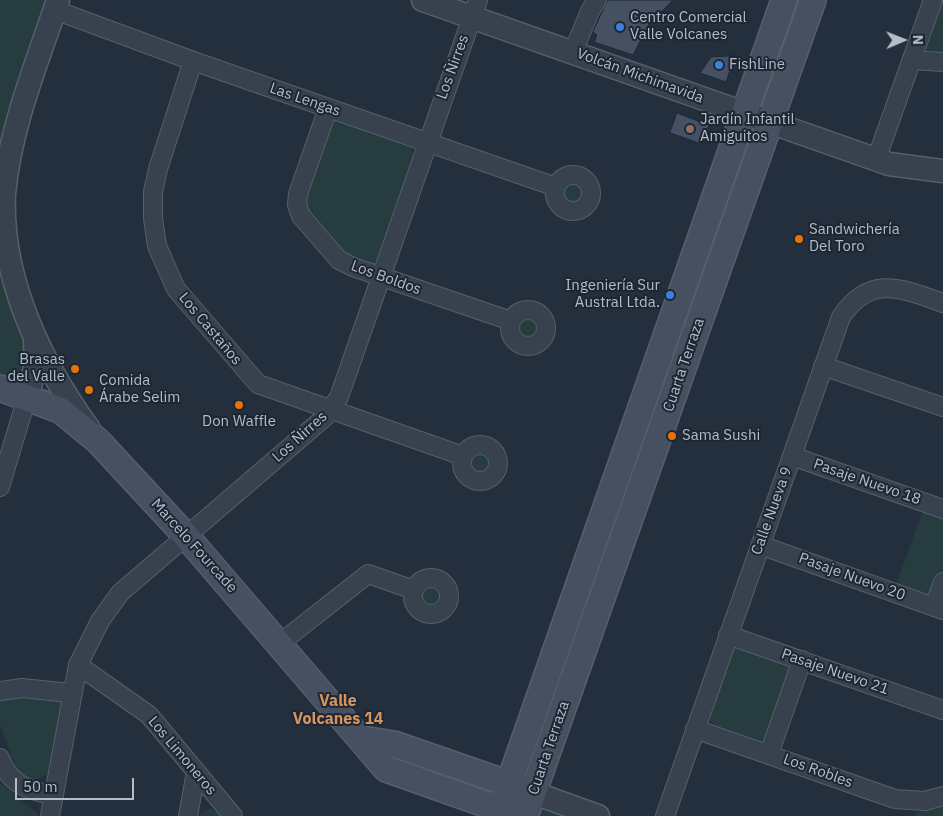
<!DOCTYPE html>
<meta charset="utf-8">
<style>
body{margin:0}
#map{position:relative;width:943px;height:816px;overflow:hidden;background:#242f3e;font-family:"IBM Plex Sans",sans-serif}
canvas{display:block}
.north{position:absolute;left:878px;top:15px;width:50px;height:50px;-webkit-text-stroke:4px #1d2633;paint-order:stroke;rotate:89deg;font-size:14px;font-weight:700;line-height:20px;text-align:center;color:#b4bcc9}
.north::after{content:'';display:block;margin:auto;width:18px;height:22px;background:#b4bcc9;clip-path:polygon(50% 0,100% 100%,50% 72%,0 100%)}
.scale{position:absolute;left:15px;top:778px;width:119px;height:22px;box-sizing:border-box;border:2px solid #b4bcc9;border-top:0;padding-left:6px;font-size:15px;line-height:18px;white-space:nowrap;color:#b4bcc9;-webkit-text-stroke:4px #1d2633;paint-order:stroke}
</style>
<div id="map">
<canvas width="943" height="816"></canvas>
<div class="north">N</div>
<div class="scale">50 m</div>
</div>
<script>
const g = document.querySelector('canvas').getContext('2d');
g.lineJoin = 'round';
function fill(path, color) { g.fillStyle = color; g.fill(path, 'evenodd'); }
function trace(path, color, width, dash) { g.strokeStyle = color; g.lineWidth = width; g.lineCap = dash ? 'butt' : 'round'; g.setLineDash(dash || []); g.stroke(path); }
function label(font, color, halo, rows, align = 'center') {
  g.font = font + ' "IBM Plex Sans",sans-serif'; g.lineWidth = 4; g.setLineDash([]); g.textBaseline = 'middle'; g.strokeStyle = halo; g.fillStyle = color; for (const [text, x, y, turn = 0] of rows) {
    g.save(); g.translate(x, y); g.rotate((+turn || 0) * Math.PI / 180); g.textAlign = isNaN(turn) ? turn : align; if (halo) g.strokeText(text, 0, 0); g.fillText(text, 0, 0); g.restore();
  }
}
const green = new Path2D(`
 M0 0H51L0 153Z
 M940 0H943V52H932L925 48Z
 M330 117 411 143 414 158 374 267 346 257 305 211 303 203Z
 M755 127 551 706 566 653 746 129Z
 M560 193a13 13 0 1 1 26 0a13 13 0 1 1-26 0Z
 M0 268 28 349 23 375 9 379 0 376Z
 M516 328a12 12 0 1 1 24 0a12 12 0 1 1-24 0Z
 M468 463a12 12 0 1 1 24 0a12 12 0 1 1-24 0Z
 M924 508 943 514V571L932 600 895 587Z
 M419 596a12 12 0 1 1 24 0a12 12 0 1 1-24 0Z
 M735 642 793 664 769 745 715 725 711 721 710 714Z
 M9 695 59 699 63 704 52 766 48 774 34 781 27 780 18 775 0 724V697Z
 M0 783 38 814 37 816H0Z
 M541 807 572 816H541L539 812Z
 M943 807V816H915L916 813Z
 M208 809H212L221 816H198Z`);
const building = new Path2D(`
 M608 0H673L649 24 633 55 594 42 597 35 593 32Z
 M735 56 726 82 700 73 711 57Z
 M677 113 709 125 702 144 670 133Z`);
const minor = new Path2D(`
 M55 10 193 61 556 187
 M573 52 590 11 597 0
 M912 60 943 62
 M193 61 158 169 153 192V218L157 246 176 289 258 384 463 456
 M328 108 298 194 297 205 301 216 339 260 353 267 511 321
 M876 160 933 0
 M555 193a18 18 0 1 1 36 0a18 18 0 1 1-36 0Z
 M510 328a18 18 0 1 1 36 0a18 18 0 1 1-36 0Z
 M823 366 943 407
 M462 463a18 18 0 1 1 36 0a18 18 0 1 1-36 0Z
 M792 456 943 509
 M0 487 27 397
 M760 545 943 610
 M413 596a18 18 0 1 1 36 0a18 18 0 1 1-36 0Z
 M934 607 943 582
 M728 635 943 710
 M279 644 368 574 414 590
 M78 665 149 715 233 816
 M0 691 22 688 71 693
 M695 729 895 799 925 801 943 796
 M769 754 802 660
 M0 758C9 785 29 790 54 796
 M50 816 78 665 100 621 120 593 325 417 339 397 478 0
 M188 816 196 772
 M665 816 841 317C870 274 901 288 943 303`);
const tertiary = new Path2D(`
 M58 0C37 63 10 127 4 194 0 278 41 363 89 429
 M423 0 889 164 943 171
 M27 397 36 364 35 341
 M534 793 598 816`);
const secondary = new Path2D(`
 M0 388 60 410 98 441 186 536 386 769 516 815
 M362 739 394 744 524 789
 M500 809 784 0
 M525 816 813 0`);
const markers = [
 [620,27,5,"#3f7fe0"],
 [719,65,5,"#3f7fe0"],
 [690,129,5,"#8d6e63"],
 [799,239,5,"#e8710a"],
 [670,295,5,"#3f7fe0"],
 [75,369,5,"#e8710a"],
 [89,390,5,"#e8710a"],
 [239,405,5,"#e8710a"],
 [672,436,5,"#e8710a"]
];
const poiNames = [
 ["Centro Comercial",630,18],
 ["Valle Volcanes",630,35],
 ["FishLine",729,65],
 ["Jardín Infantil",700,120],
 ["Amiguitos",700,137],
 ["Sandwichería",809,230],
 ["Del Toro",809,247],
 ["Ingeniería Sur",660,286,"right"],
 ["Austral Ltda.",660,303,"right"],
 ["Brasas",65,360,"right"],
 ["del Valle",65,377,"right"],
 ["Comida",99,381],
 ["Árabe Selim",99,398],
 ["Don Waffle",239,422,"center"],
 ["Sama Sushi",682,436]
];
const streetNames = [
 ["Los Ñirres",453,67,-70],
 ["Volcán Michimavida",640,76,20],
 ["Las Lengas",305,100,19],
 ["Los Boldos",386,278,20],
 ["Los Castaños",210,329,50],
 ["Cuarta Terraza",684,365,-71],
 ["Los Ñirres",300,437,-42],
 ["Pasaje Nuevo 18",867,482,19],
 ["Calle Nueva 9",772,511,-70],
 ["Marcelo Fourcade",194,546,48],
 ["Pasaje Nuevo 20",852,577,20],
 ["Pasaje Nuevo 21",835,672,19],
 ["Cuarta Terraza",549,748,-71],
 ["Los Limoneros",182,756,50],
 ["Los Robles",818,771,20]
];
const neighbourhoodNames = [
 ["Valle",338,701],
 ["Volcanes 14",338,719]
];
fill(green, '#263c3f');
fill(building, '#455162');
trace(building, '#1f2835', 1);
trace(minor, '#565f6c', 20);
trace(tertiary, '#565f6c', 25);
trace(secondary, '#565f6c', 28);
trace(minor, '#38414e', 18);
trace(tertiary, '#38414e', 22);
trace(secondary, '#465061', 25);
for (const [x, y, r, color] of markers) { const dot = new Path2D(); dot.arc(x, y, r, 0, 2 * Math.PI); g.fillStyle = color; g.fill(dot); trace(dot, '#1d2633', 2); }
label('15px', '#b4bcc9', '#1d2633', poiNames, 'left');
label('15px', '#b4bcc9', '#1d2633', streetNames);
label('bold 16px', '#d59563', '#1d2633', neighbourhoodNames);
</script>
